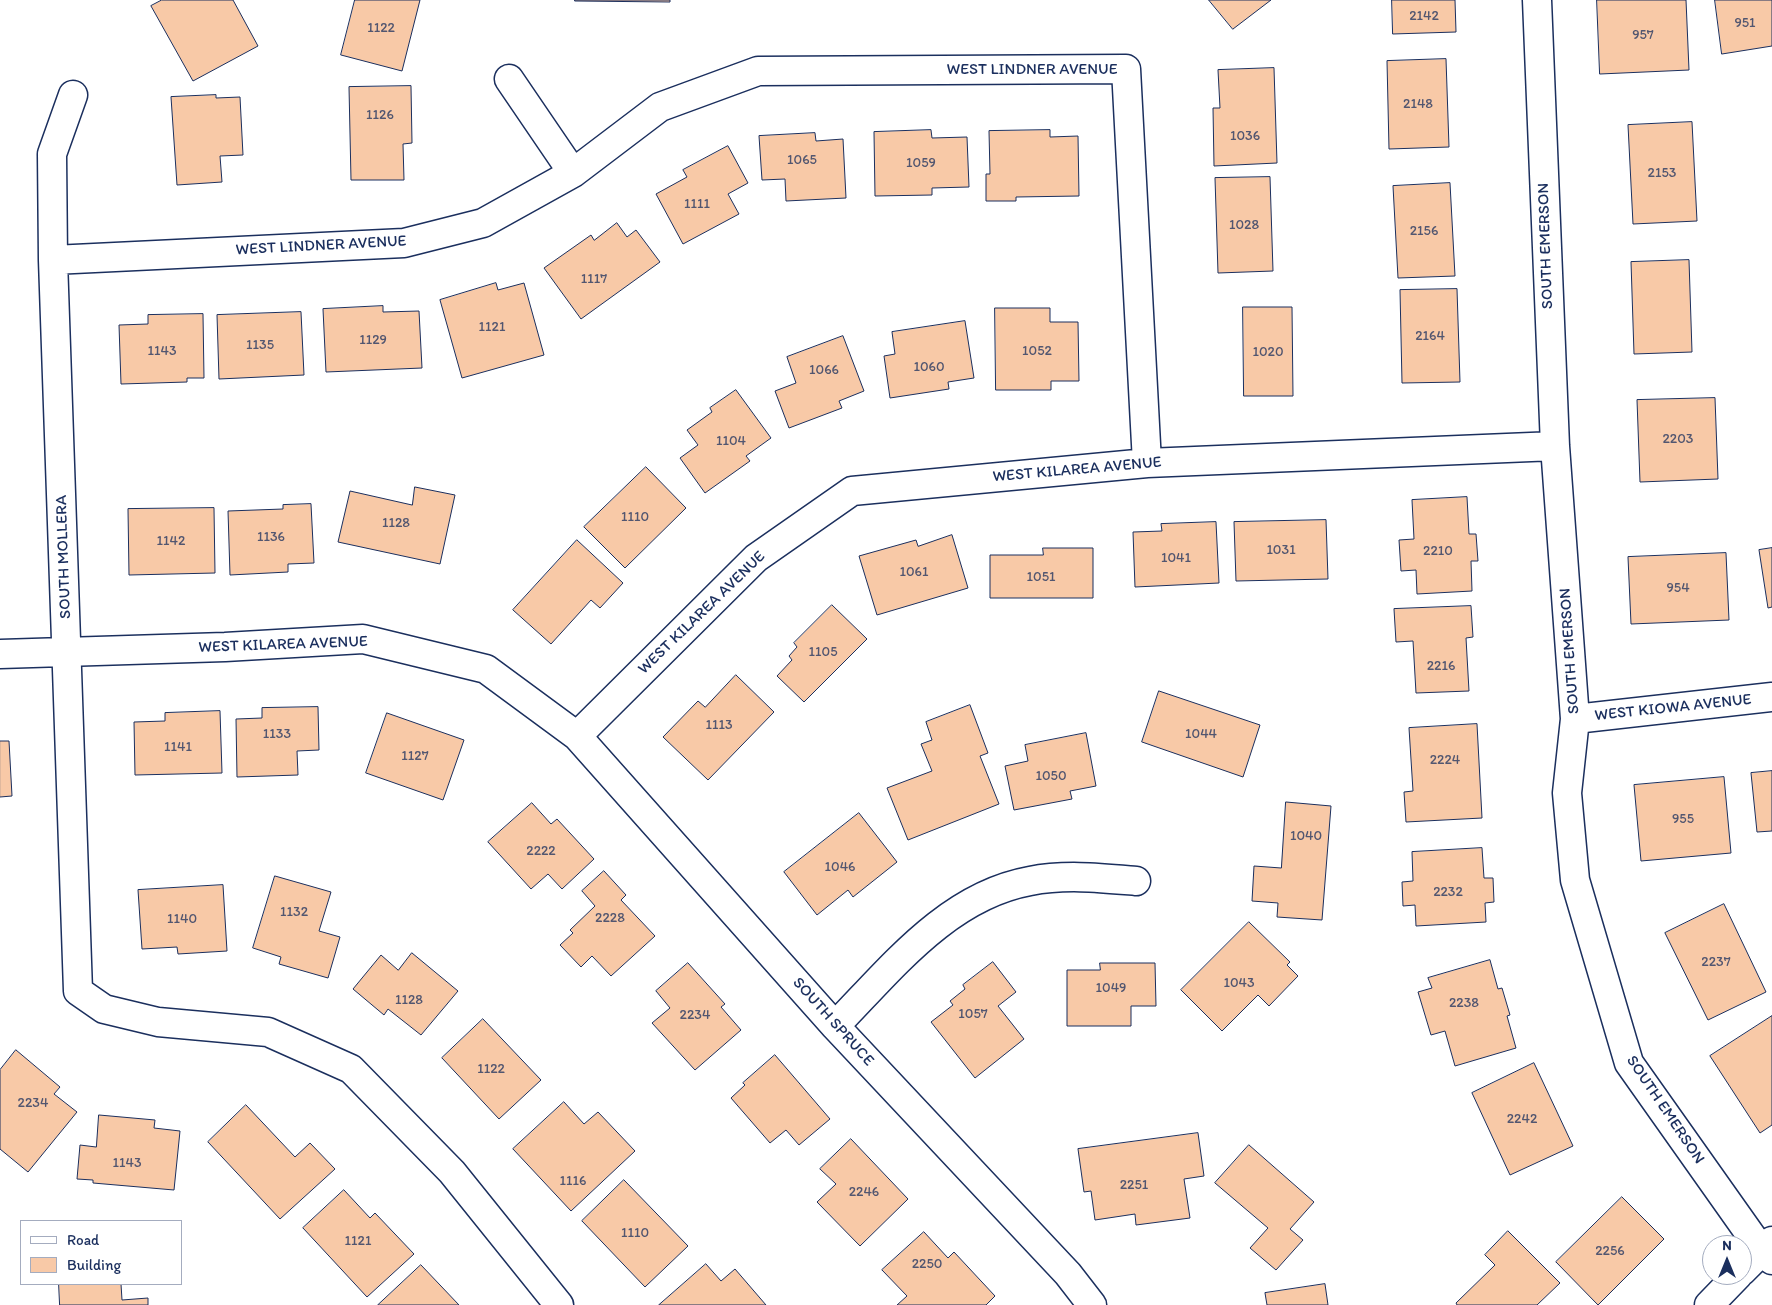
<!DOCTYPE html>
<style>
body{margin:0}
#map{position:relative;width:1772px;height:1305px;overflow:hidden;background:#fff;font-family:Itim,sans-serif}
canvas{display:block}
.legend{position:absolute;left:20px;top:1220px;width:162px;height:65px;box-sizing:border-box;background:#fff;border:1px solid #a4acbf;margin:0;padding:6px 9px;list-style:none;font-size:15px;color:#1b2f5e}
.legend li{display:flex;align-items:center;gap:10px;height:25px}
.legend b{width:25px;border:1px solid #a4acbf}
.north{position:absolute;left:1702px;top:1235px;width:50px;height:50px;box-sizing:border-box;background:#fff;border:1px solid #a4acbf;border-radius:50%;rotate:0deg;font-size:14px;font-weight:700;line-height:20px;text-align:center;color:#1b2f5e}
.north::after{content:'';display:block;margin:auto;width:18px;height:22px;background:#1b2f5e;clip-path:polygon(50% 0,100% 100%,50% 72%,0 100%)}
</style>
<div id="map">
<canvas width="1772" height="1305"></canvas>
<ul class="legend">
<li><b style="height:6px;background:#fff"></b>Road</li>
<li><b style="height:14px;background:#f8c9a7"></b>Building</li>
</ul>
<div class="north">N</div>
</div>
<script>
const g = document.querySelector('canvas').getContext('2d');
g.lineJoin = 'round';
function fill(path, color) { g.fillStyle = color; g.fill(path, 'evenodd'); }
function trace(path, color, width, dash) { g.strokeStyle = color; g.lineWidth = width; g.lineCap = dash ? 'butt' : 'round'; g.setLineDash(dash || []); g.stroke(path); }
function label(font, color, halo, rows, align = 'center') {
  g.font = font + ' Itim,sans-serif'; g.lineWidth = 5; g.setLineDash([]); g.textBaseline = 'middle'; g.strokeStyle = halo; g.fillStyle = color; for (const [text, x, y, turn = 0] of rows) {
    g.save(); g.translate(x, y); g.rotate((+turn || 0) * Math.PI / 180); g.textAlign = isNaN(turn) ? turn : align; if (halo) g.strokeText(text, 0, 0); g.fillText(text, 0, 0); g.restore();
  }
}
const building = new Path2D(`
 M162 0H233L258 46 193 81 151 6Z
 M355 0H420L402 71 341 55Z
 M575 0H670V2L575 1Z
 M1209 0H1271L1233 29Z
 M1392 0H1455L1456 32 1393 34Z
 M1597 0H1686L1689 70 1600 74Z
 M1715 0H1772V46L1722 54Z
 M1446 59 1449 147 1389 149 1387 61Z
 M1274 68 1277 163 1214 166 1213 108H1220L1218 70Z
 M411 86 412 143 403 144 404 180H351L349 87Z
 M216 95V98L240 97 243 155 220 156 222 182 177 185 171 97Z
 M1692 122 1697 221 1633 224 1628 125Z
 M931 130 932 138 967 137 969 187 932 188V195L875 196 874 132Z
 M1050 130V137L1078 136 1079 196 1016 197V201H986V174H990L989 131Z
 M815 133 816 141 843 139 846 198 786 201 785 179 762 180 759 136Z
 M728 146 748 183 728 194 739 214 683 244 656 194 687 177 683 170Z
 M1270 177 1273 271 1218 273 1215 178Z
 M1450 183 1455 276 1398 278 1393 186Z
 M617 223 627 237 636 230 660 262 581 319 544 268 591 235 594 240Z
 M1689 260 1692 352 1634 354 1631 262Z
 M496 283 498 290 524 283 544 355 462 378 440 300Z
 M1457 289 1460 382 1402 383 1400 290Z
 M383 306V312L419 311 422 368 326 372 323 309Z
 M1243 307H1292L1293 396H1244Z
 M995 308H1050V322H1078L1079 381H1051V390H996Z
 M301 312 304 375 219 379 217 315Z
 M203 314 204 378H187V382L121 384 119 325 148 324V315Z
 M965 321 974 378 948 382 949 389 890 398 884 356 895 354 892 332Z
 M843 336 864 391 839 401 842 408 789 428 775 391 796 383 787 357Z
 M736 390 771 438 746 456 750 461 705 493 680 458 698 445 687 430 712 412 710 408Z
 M1715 398 1718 479 1640 482 1637 400Z
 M646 467 686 508 625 568 584 527Z
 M415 487 455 495 440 564 338 542 350 491 412 505Z
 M1467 497 1469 534H1476L1478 561H1471L1472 591 1417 594 1416 570 1401 571 1399 540 1414 539 1412 500Z
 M311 504 314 563 288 564V572L230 575 228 511 283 509V505Z
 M214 508 215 573 129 575 128 509Z
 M1326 520 1328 579 1236 581 1234 522Z
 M1216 522 1219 583 1135 587 1133 532 1162 531 1161 524Z
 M952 535 968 588 877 615 859 556 916 540 918 546Z
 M577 540 623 583 600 608 591 600 551 644 513 610Z
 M1043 548H1093V598H990V555H1043Z
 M1772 548V607L1768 608 1759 550Z
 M1726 553 1729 620 1631 624 1628 557Z
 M832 605 867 639 804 702 777 676 792 660 789 656 797 647 794 643Z
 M1471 606 1473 637 1466 638 1469 691 1416 693 1413 641 1396 642 1394 609Z
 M736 675 774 712 708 780 663 737 698 701 705 707Z
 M1159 691 1260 725 1243 777 1142 742Z
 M970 705 988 753 980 756 999 804 908 840 887 788 932 771 921 744 932 740 926 722Z
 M318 707 319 750 297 751 298 775 237 777 236 719 262 718V708Z
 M220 711 222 773 135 775 134 722 165 721V713Z
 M387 713 464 740 443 800 366 773Z
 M1477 724 1482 818 1406 822 1404 792 1413 791 1409 728Z
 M1086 733 1096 786 1070 791 1072 799 1014 810 1005 766 1028 761 1025 745Z
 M0 741H9L12 796 0 797Z
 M1772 771V831L1757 832 1751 773Z
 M1724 777 1731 853 1641 861 1634 785Z
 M1286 802 1331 806 1322 920 1277 917 1278 903 1252 901 1254 866 1281 868Z
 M532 803 551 824 557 819 594 859 562 889 548 874 531 889 488 842Z
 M859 813 897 862 853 897 848 890 817 915 784 872Z
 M1482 848 1484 878H1493L1494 902 1485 903 1486 922 1416 926 1415 905 1403 906 1402 882 1413 881 1412 852Z
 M604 871 626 895 621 900 655 936 611 976 592 956 581 967 560 945 573 933 570 930 595 906 582 891Z
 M275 876 331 892 319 931 340 937 328 978 279 964 281 957 253 948Z
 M223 885 227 951 178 954 177 947 142 949 138 890Z
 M1724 904 1766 992 1708 1020 1665 933Z
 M1249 922 1290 962 1287 965 1298 976 1269 1006 1258 995 1222 1031 1181 990Z
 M412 953 458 991 421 1035 388 1009 384 1015 353 989 381 955 398 970Z
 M1490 960 1498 989 1502 988 1510 1015 1507 1016 1516 1048 1455 1066 1445 1031 1431 1035 1418 992 1432 988 1428 978Z
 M993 962 1016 992 998 1006 1024 1039 975 1078 931 1022 953 1005 950 1001 965 989 963 985Z
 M688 963 725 1004 721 1007 741 1030 695 1070 652 1023 670 1008 656 991Z
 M1100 963H1155L1156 1006H1131V1026H1067V970H1100Z
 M1772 1016V1125L1760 1133 1710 1056Z
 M483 1019 541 1080 499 1119 442 1058Z
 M16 1050 60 1087 54 1094 77 1112 28 1172 0 1149V1070Z
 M775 1055 830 1119 799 1145 786 1130 770 1143 731 1098 745 1085 743 1083Z
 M1534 1063 1573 1146 1510 1175 1472 1093Z
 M564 1102 584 1124 598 1112 635 1151 571 1211 513 1149Z
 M246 1105 295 1157 310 1143 335 1169 280 1219 208 1142Z
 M99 1115 155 1120 154 1128 180 1131 174 1190 93 1183V1180L77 1179 80 1145 96 1147Z
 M1198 1133 1204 1176 1184 1179 1190 1218 1136 1225 1135 1214 1095 1220 1091 1191 1084 1192 1078 1149Z
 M851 1139 908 1199 860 1246 817 1202 836 1184 820 1169Z
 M1249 1145 1314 1202 1290 1229 1303 1240 1276 1270 1250 1248 1268 1228 1215 1183Z
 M624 1180 688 1246 645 1287 582 1221Z
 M344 1190 370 1218 375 1213 414 1254 367 1297 303 1228Z
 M1622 1197 1664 1239 1598 1305 1556 1262Z
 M1508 1231 1560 1283 1537 1305H1457L1456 1303 1495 1265 1485 1255Z
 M924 1232 948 1258 954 1252 995 1296 986 1305H897L907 1296 882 1270Z
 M706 1264 721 1281 735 1269 766 1305H659Z
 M421 1265 459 1305H378Z
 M59 1284H121L122 1300 148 1298V1305H60Z
 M1325 1284 1328 1305H1267L1265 1293Z`);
const minor = new Path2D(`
 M1537 0 1555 446 1575 719 1567 793 1575 880 1629 1063 1762 1251 1772 1260
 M509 79 573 173
 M73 95 52 154 53 260 78 991 104 1009 158 1022 268 1032 351 1069 452 1172 559 1305
 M53 260 404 243 483 223 573 173 660 107 758 71 1126 69 1147 463
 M0 654 225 647 363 639 486 669 577 736 756 558 852 491 1147 463 1555 446
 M1575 719 1772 697
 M577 736 835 1026 1068 1274 1092 1305
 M835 1026C891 969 947 896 1030 881 1065 874 1102 878 1136 881
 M1742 1271 1772 1241
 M1709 1305 1738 1275`);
const numberNames = [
 ["2142",1424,16],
 ["951",1745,23],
 ["1122",381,28],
 ["957",1643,35],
 ["2148",1418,104],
 ["1126",380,115],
 ["1036",1245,136],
 ["1065",802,160],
 ["1059",921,163],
 ["2153",1662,173],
 ["1111",697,204],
 ["1028",1244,225],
 ["2156",1424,231],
 ["1117",594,279],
 ["1121",492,327],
 ["2164",1430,336],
 ["1129",373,340],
 ["1135",260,345],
 ["1143",162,351],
 ["1052",1037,351],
 ["1020",1268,352],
 ["1060",929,367],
 ["1066",824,370],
 ["2203",1678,439],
 ["1104",731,441],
 ["1110",635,517],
 ["1128",396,523],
 ["1136",271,537],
 ["1142",171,541],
 ["1031",1281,550],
 ["2210",1438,551],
 ["1041",1176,558],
 ["1061",914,572],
 ["1051",1041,577],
 ["954",1678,588],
 ["1105",823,652],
 ["2216",1441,666],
 ["1113",719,725],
 ["1133",277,734],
 ["1044",1201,734],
 ["1141",178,747],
 ["1127",415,756],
 ["2224",1445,760],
 ["1050",1051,776],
 ["955",1683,819],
 ["1040",1306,836],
 ["2222",541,851],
 ["1046",840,867],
 ["2232",1448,892],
 ["1132",294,912],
 ["2228",610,918],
 ["1140",182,919],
 ["2237",1716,962],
 ["1043",1239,983],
 ["1049",1111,988],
 ["1128",409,1000],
 ["2238",1464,1003],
 ["1057",973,1014],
 ["2234",695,1015],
 ["1122",491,1069],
 ["2234",33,1103],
 ["2242",1522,1119],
 ["1143",127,1163],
 ["1116",573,1181],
 ["2251",1134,1185],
 ["2246",864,1192],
 ["1110",635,1233],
 ["1121",358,1241],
 ["2256",1610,1251],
 ["2250",927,1264]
];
const streetNames = [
 ["WEST LINDNER AVENUE",1032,70],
 ["WEST LINDNER AVENUE",321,246,-3],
 ["SOUTH EMERSON",1546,246,-92],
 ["WEST KILAREA AVENUE",1077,470,-5],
 ["SOUTH MOLLERA",64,557,-92],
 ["WEST KILAREA AVENUE",702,613,-44],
 ["WEST KILAREA AVENUE",283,645,-2],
 ["SOUTH EMERSON",1570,651,-94],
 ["WEST KIOWA AVENUE",1673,708,-6],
 ["SOUTH SPRUCE",833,1022,48],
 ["SOUTH EMERSON",1665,1110,56]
];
fill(building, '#f8c9a7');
trace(building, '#1b2f5e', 1);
trace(minor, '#1b2f5e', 31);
trace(minor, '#fff', 28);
label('14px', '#525670', null, numberNames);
label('16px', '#1b2f5e', '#fff', streetNames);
</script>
